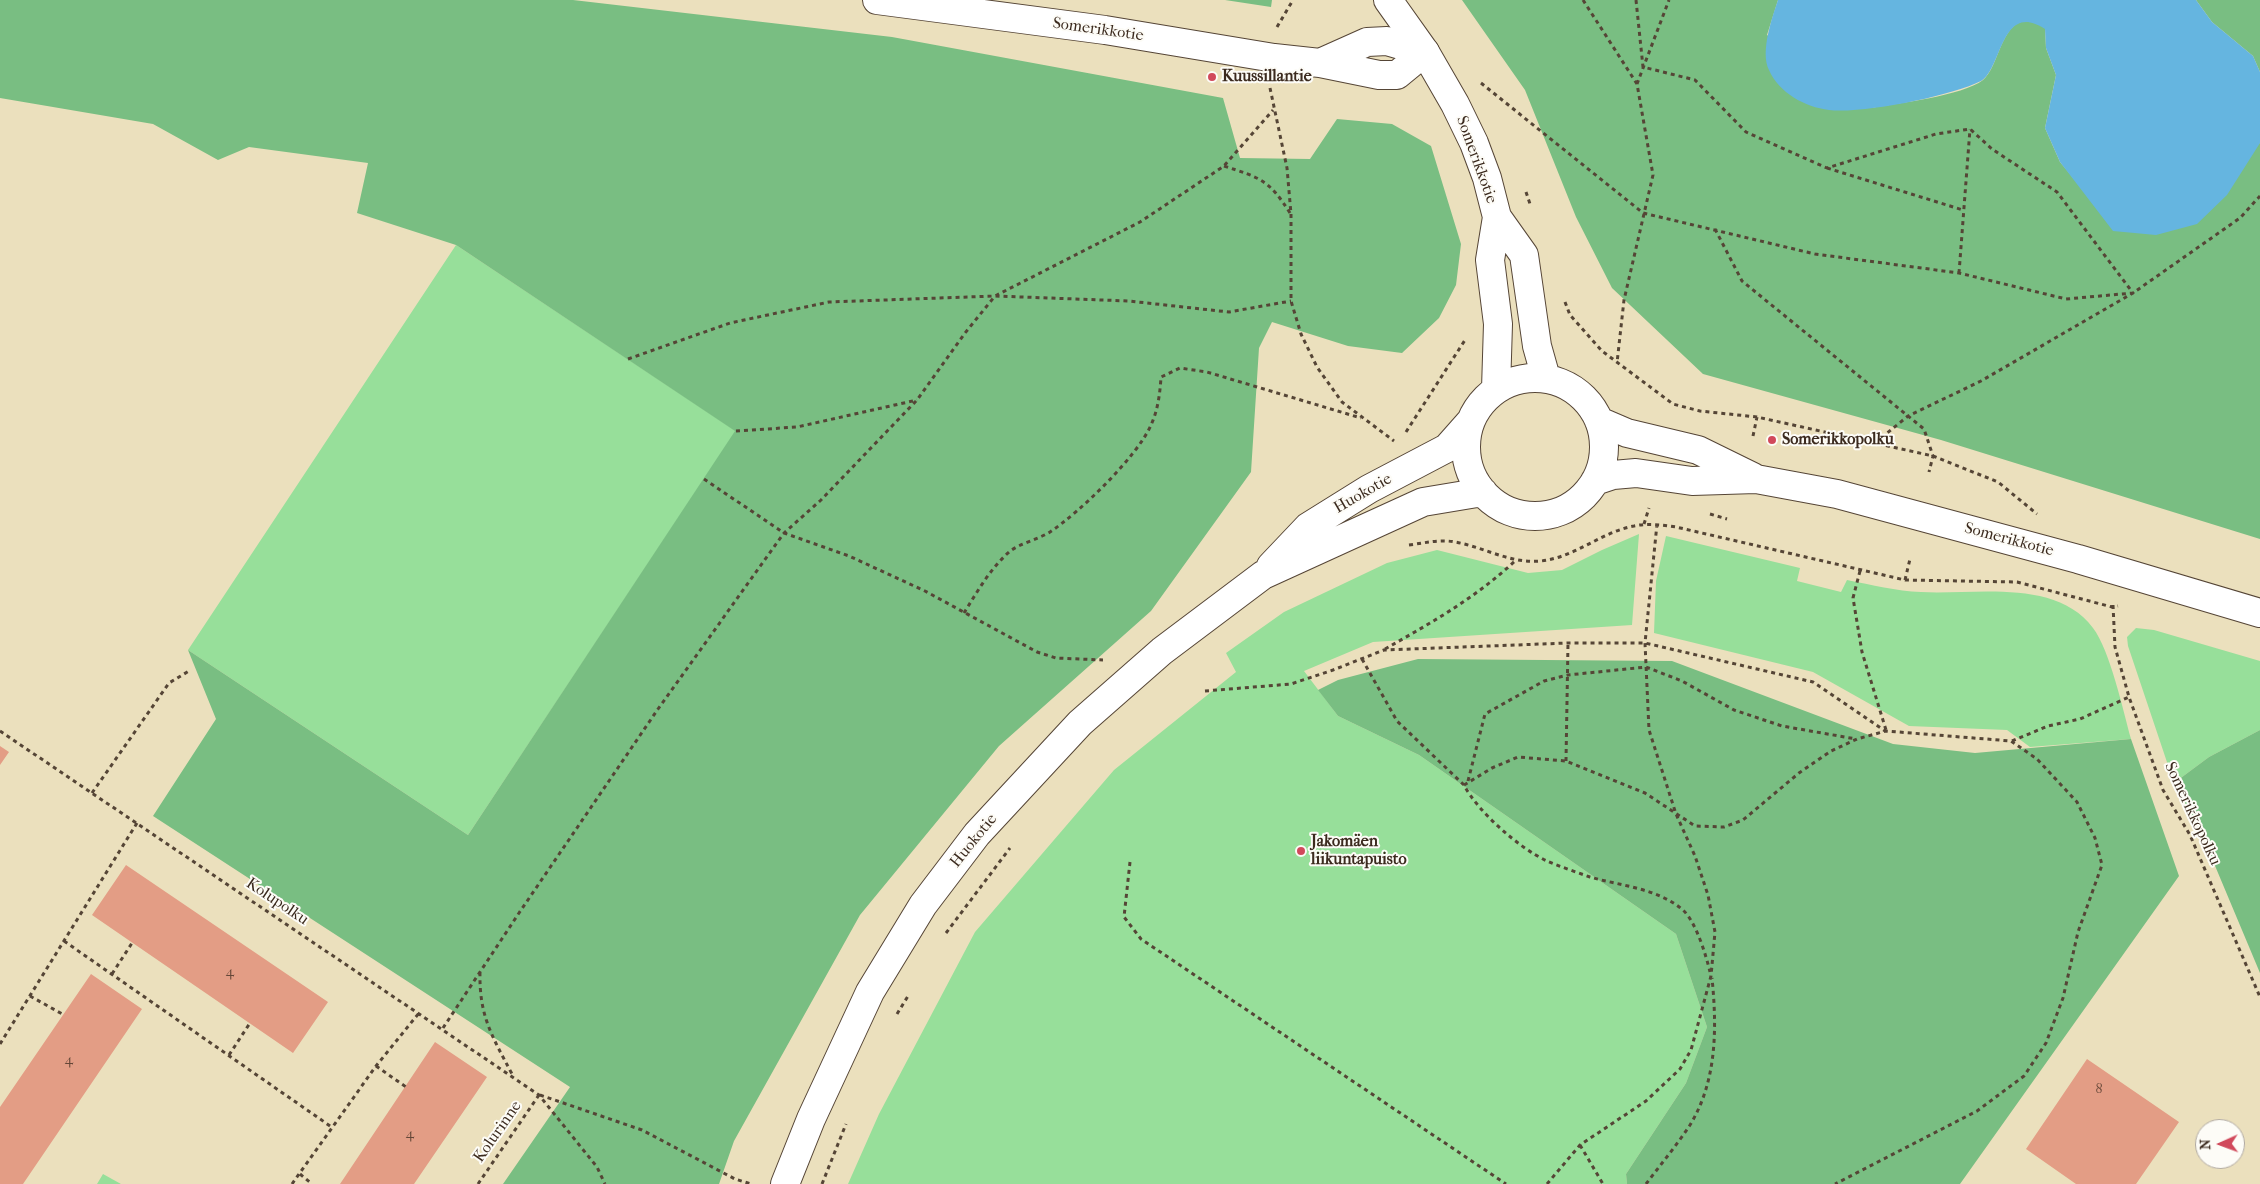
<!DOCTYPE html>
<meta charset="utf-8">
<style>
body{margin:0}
#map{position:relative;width:2260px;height:1184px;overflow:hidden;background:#ebe0bd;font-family:"IM FELL French Canon",serif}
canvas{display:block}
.north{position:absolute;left:2195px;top:1119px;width:50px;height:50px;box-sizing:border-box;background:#fdfcf7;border:1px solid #afa8a0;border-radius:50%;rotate:268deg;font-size:14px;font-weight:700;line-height:20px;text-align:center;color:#3b2a1e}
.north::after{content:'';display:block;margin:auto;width:18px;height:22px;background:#d1495b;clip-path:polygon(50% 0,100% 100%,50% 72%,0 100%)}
</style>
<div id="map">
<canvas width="2260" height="1184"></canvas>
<div class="north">N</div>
</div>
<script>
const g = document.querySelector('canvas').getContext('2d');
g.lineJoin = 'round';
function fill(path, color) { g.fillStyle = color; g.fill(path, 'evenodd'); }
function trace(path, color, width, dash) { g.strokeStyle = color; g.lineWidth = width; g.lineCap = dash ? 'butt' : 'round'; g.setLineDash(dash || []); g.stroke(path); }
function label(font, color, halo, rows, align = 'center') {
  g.font = font + ' "IM FELL French Canon",serif'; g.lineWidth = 4; g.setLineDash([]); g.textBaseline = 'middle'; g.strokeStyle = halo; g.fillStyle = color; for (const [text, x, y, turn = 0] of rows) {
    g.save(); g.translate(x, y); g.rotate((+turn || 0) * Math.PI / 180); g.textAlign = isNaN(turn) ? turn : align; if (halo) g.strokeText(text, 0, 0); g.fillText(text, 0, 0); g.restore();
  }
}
const green = new Path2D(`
 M456 245 736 431 468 835 188 650Z
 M1639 534 1632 625 1373 642 1304 671 1338 716 1419 755 1676 934 1707 1027 1686 1083 1626 1174 1627 1184H848L879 1114 975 932 1114 770 1236 672 1226 653 1284 612 1387 563 1437 550 1528 573 1562 570 1602 550Z
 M1666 536 1800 568 1797 581 1841 592 1847 580C1872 585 1896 591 1921 592 1975 595 2056 578 2093 628 2110 650 2123 710 2131 739L2030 747 2007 730 1909 726 1813 672 1654 633 1656 581Z
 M2136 628 2154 630 2260 661V730L2209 757 2174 783 2128 646 2127 637Z
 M103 1174 121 1184H97Z`);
const forest = new Path2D(`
 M0 0H573L892 37 1223 98 1240 158 1310 159 1337 119 1392 124 1431 146 1461 244 1456 285 1439 318 1402 353 1348 346 1272 322 1259 348 1251 472 1151 611 999 746 860 915 734 1141 719 1184H503L570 1087 153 816 216 719 188 650 468 835 735 431 456 245 357 213 368 163 249 147 218 160 153 124 0 98Z
 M1225 0H1272L1271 7Z
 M1462 0H1778L1767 35 1871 108C1898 103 1962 96 1983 80 2002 65 2002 0 2045 28L2046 48 2056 75 2045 128 2060 162 2086 193 2260 143V539L1941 440 1703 374 1612 288 1576 217 1525 90Z
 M2196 0H2260V72L2253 56 2212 22Z
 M1418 659 1672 661 1893 744 1975 753 2131 739 2179 876 1960 1184H1627L1626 1174 1686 1083 1707 1027 1676 934 1419 755 1338 716 1318 690 1338 680Z
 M2260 730V973L2200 830 2174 783 2209 757Z`);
const water = new Path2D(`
 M1778 0H2196L2212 22 2253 56 2260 72V143L2227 195 2197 224 2156 235 2113 231 2060 162 2045 128 2056 75 2046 48 2045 29C2001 0 2002 69 1981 81 1951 96 1863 114 1829 110 1805 107 1779 93 1769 70 1760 52 1772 18 1778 0Z`);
const building = new Path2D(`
 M0 746 9 752 0 765Z
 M126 865 328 1002 293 1053 92 915Z
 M91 974 142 1009 23 1184H0V1107Z
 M435 1042 487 1077 414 1184H340Z
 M2087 1059 2179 1122 2136 1184H2076L2026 1149Z`);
const path = new Path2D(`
 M1583 0 1637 84 1653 175 1624 300 1617 363
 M1636 0 1643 67 1695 80 1746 132 1827 168 1936 134 1970 129 1992 149 2057 192 2133 293 1981 381 1908 416 1875 443
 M1277 27 1293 0
 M1481 83 1643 213 1815 254 1959 273 2066 299 2133 293 2240 218 2260 196
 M1637 84 1669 0
 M1270 88 1287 168 1291 214V301L1301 334 1317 367 1342 402 1394 441
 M1224 166C1261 178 1269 180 1290 213
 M1827 168 1963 210
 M1526 192 1531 207
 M1715 229 1742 281 1924 429 1933 456 1929 472
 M1959 273 1970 129
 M1565 302 1570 315 1602 351 1673 404 1700 411 1757 417 1933 456 1998 482 2037 514
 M628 359 730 323 829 302 995 296 1129 301 1229 312 1291 301
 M736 431 797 427 917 400
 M1406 432 1465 340
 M1753 436 1757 417
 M704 479 784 533 849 556 925 591 1037 652 1056 658 1103 660
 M1710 514 1727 519
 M1644 524 1649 508
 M1409 545C1425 543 1440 539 1455 542 1484 547 1510 564 1541 561 1576 557 1601 532 1634 526 1648 523 1662 525 1676 527L1905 580 2017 582 2112 607 2118 606
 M1860 571 1853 598 1862 652 1886 730
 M1905 580 1910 559
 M2113 605 2115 647 2129 697 2163 790 2190 835 2260 997
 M964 613C977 592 990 569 1009 552 1020 543 1037 540 1050 532 1080 512 1137 457 1151 425 1158 410 1160 393 1161 377L1180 368 1207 372 1361 418
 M1385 649C1431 623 1477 597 1516 560
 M1362 659 1397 721 1464 785C1478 812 1519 848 1547 861 1561 867 1576 872 1590 877 1621 886 1657 888 1683 910 1696 922 1706 955 1710 972
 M1205 691 1291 684 1333 670 1384 650 1568 643H1645L1813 682 1885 731
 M0 731 539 1095 597 1167 605 1184
 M2012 741 2048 726 2080 719 2129 697
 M1566 761 1568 643
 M1468 781 1485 714 1544 681 1568 675 1646 667 1682 681 1734 710 1782 726 1856 739
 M1464 785 1492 768 1518 757 1566 761 1645 793 1695 826 1724 827 1743 820 1799 773 1831 751 1857 739 1886 731 2011 741 2037 759 2077 802 2095 838 2102 865 2078 932 2063 998 2046 1043 2024 1076 1977 1111 1835 1184
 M92 793 169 683 189 671
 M1130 862 1124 917 1141 939 1506 1184
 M946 933 1010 848
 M64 941 333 1128
 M480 972C479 1016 492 1036 512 1074
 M112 974 132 943
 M30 996 64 1015
 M897 1014 908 996
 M443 1028 519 913 658 709 784 533 821 500 917 400 965 333 995 296 1140 222 1224 166 1273 110
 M0 1044 137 823
 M229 1055 250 1023
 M376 1066 406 1087
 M540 1095 642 1130 735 1179 751 1184
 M1580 1145 1603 1184
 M300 1174 312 1184
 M292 1184 376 1066 419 1013
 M478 1184 539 1095
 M822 1184 846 1124
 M1547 1184 1580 1145 1646 1101 1680 1069 1691 1050 1711 976 1715 932 1708 895 1695 856 1676 814 1649 730 1645 643 1657 524
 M1646 1184C1661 1164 1677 1145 1690 1125 1717 1081 1717 1028 1712 978`);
const minor = new Path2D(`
 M877 0 1105 30 1274 58 1320 63 1379 75H1397L1425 52
 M1320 63 1367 42 1387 41 1425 52`);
const major = new Path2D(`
 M1388 0 1425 52 1455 104 1474 143 1487 178 1497 217 1524 255 1537 346 1546 378
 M1466 447a69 69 0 1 1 138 0a69 69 0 1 1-138 0Z
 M1496 389 1498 324 1490 260 1497 217
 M1599 421 1627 433 1698 450 1753 477
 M1595 481 1613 475 1636 473 1692 481 1756 479 1837 494 2078 559 2260 613
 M1271 566 1308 527 1369 489 1447 448 1470 422
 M785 1184 811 1119 870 992 923 905 977 834 1080 723 1162 651 1263 575 1423 502 1483 492`);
const markers = [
 [1212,77,5,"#d1495b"],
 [1772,440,5,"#d1495b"],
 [1301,851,5,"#d1495b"]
];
const numberNames = [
 ["4",230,973],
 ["4",69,1061],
 ["8",2099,1090],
 ["4",410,1135]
];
const streetNames = [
 ["Somerikkotie",1098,30,8],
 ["Somerikkotie",1476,160,70],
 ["Huokotie",1363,494,-30],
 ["Somerikkotie",2009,540,15],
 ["Somerikkopolku",2192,814,65],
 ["Huokotie",974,841,-51],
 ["Kolupolku",277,902,34],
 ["Kolurinne",498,1132,-55]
];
const poiNames = [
 ["Kuussillantie",1222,77],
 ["Somerikkopolku",1782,440],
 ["Jakomäen",1311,842],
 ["liikuntapuisto",1311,860]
];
fill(green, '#97df9a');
fill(forest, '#79be82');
fill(water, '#65b5e0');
fill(building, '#e39d85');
trace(minor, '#554536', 30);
trace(major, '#554536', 30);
trace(path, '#554536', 3, [4, 4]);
trace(minor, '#fff', 28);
trace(major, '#fff', 28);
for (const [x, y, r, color] of markers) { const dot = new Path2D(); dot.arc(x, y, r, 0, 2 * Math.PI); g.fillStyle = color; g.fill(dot); trace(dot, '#fdfcf7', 2); }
label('14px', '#654738', null, numberNames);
label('16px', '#3b2a1e', '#fdfcf7', streetNames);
label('bold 16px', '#3b2a1e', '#fdfcf7', poiNames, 'left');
</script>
